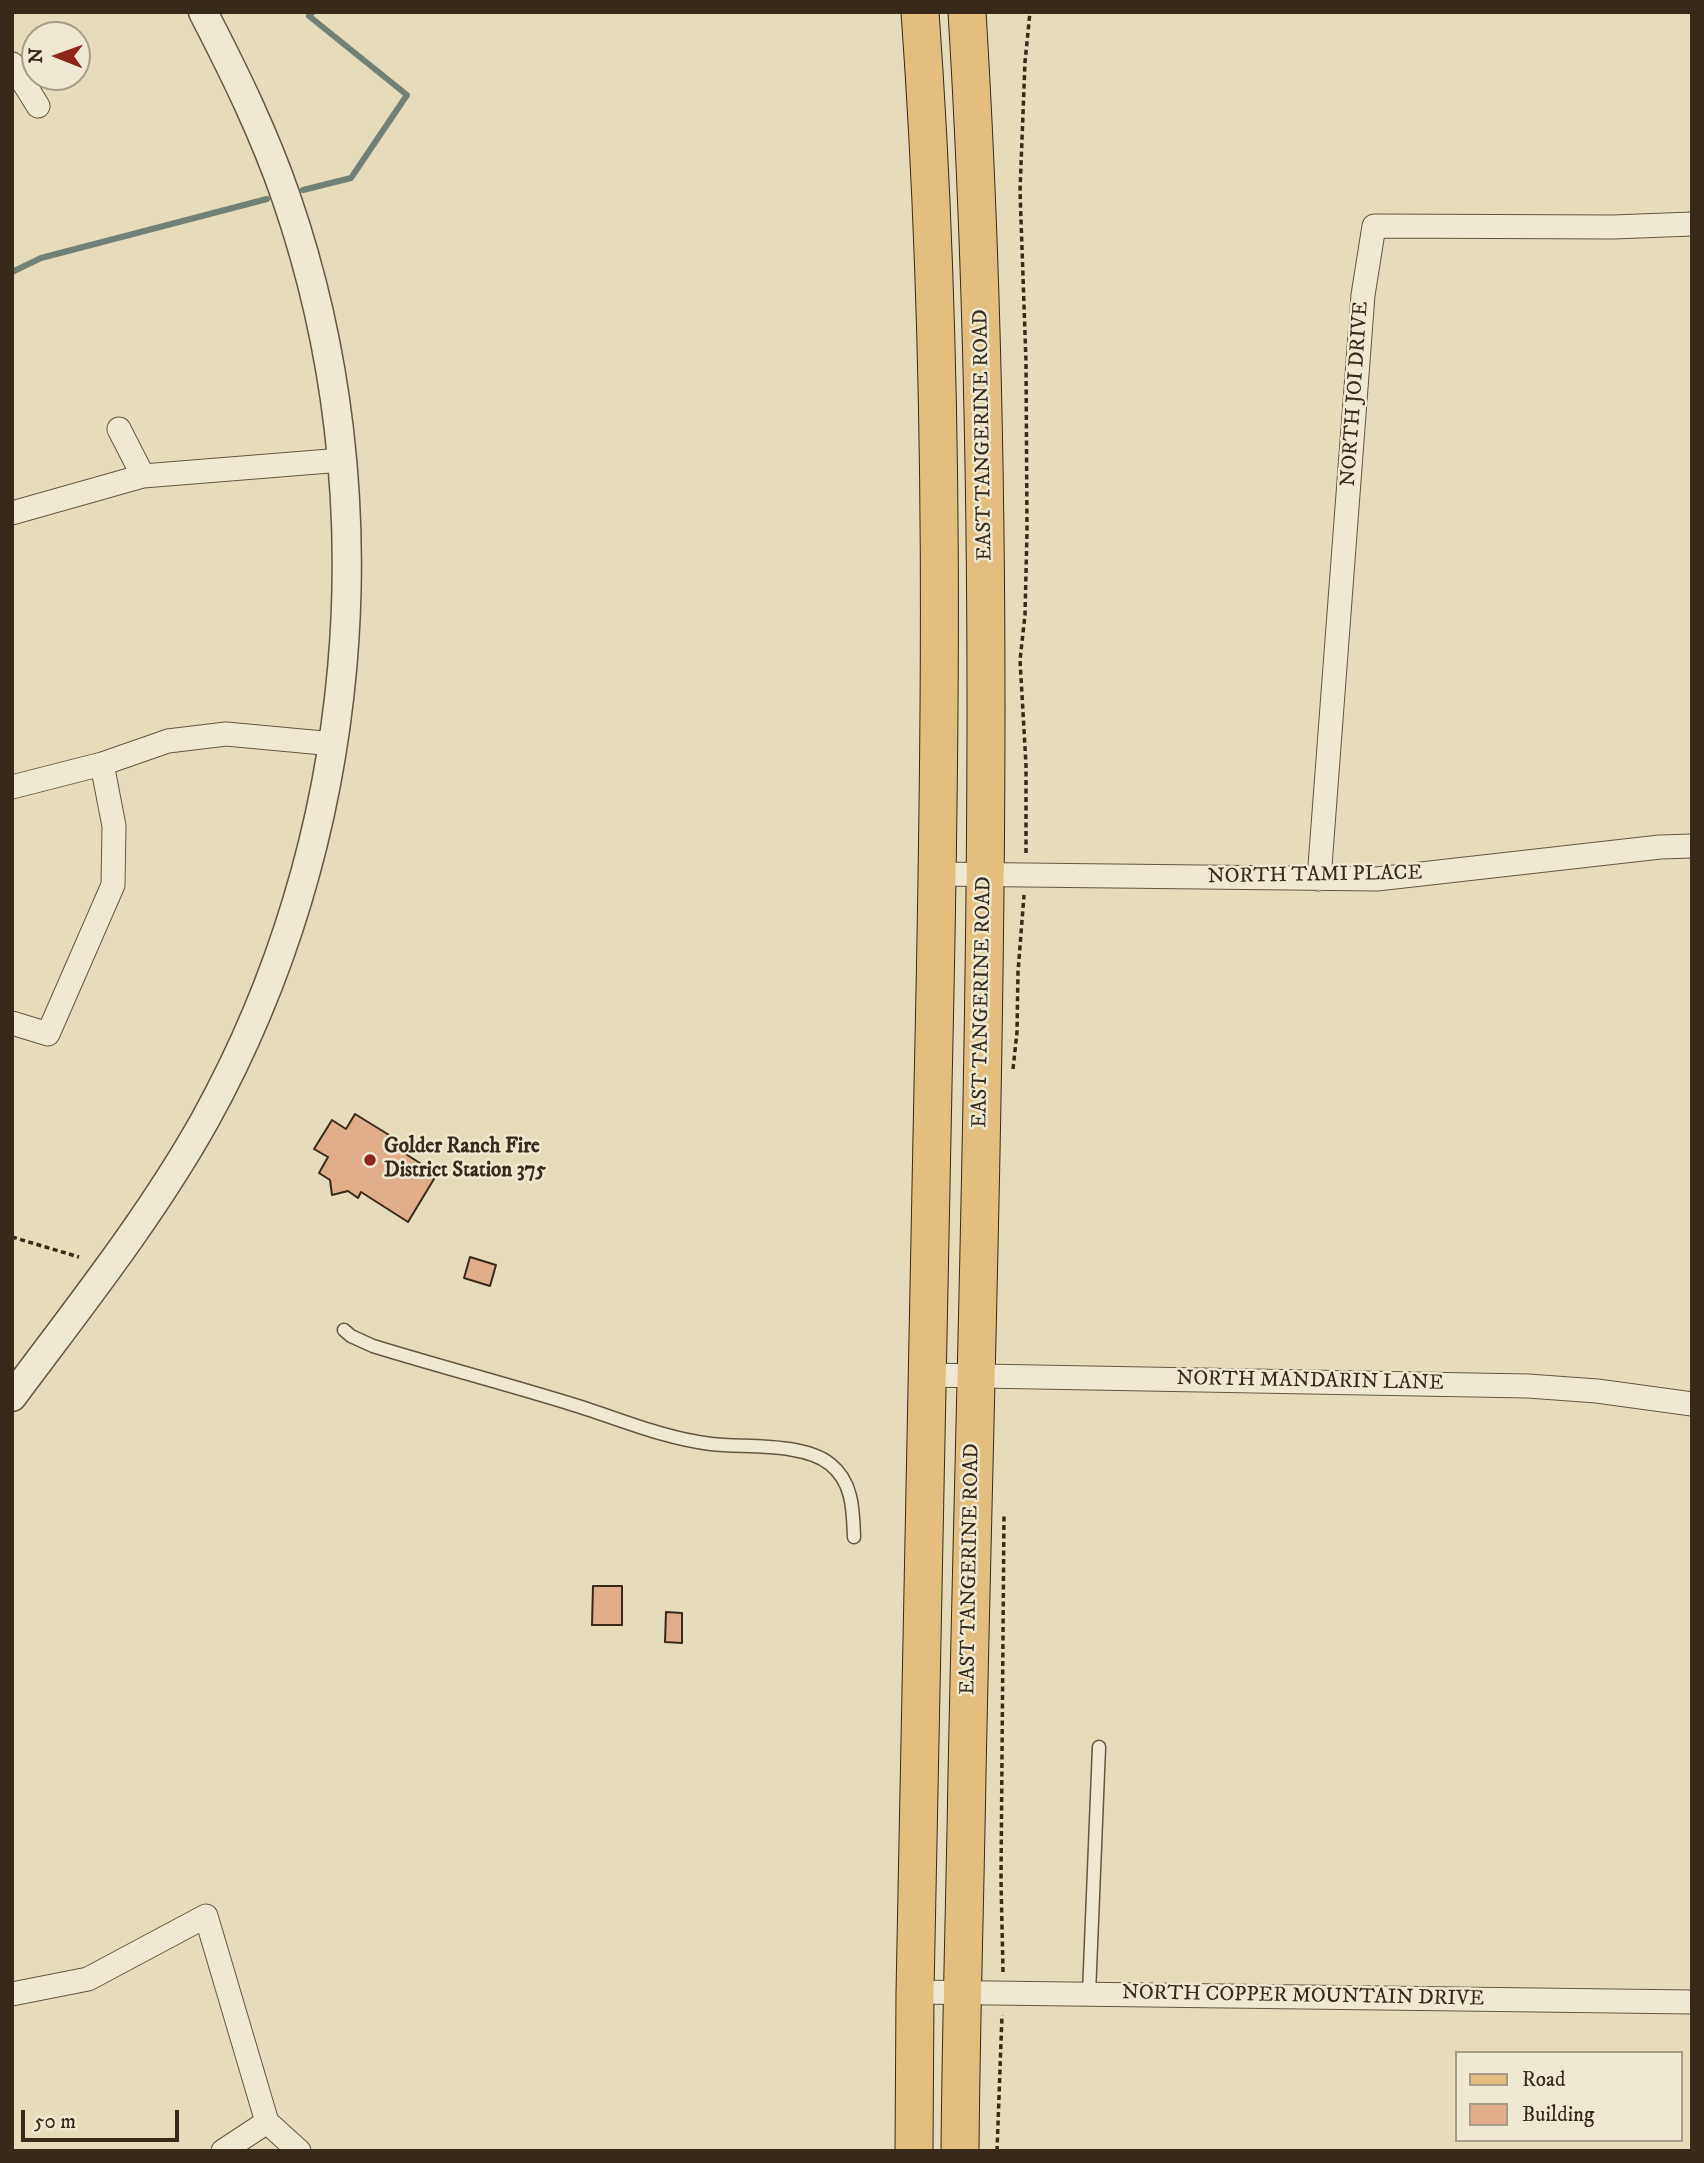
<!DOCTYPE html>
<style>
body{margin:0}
#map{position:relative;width:1704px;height:2163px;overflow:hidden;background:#e6dcbb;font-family:"IM FELL DW Pica",serif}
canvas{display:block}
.frame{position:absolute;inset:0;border:14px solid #372a1b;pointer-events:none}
.legend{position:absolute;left:1455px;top:2051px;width:228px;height:91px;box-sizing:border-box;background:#efe8d3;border:2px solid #a59c89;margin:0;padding:9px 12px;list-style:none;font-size:21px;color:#372a1b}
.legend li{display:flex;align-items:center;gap:14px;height:35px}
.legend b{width:35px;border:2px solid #a59c89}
.north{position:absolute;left:21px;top:21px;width:70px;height:70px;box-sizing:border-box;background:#efe8d3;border:2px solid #a59c89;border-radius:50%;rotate:271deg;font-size:19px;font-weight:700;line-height:28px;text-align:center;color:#372a1b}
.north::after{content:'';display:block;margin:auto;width:24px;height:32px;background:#8f2418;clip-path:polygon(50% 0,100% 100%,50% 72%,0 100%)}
.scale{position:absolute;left:21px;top:2110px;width:158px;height:32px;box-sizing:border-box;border:4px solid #372a1b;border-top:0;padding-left:9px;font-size:21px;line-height:24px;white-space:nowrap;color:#372a1b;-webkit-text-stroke:5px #efe8d3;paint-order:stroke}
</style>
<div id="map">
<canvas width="1704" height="2163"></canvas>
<div class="frame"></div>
<ul class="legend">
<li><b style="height:9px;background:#e3be7e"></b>Road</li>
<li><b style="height:19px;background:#e2ae89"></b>Building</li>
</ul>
<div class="north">N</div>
<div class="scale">50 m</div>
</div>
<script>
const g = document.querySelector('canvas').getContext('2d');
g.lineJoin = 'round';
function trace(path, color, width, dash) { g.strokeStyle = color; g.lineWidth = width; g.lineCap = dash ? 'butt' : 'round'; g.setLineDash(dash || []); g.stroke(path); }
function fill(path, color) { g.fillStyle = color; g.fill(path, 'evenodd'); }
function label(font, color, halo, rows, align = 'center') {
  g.font = font + ' "IM FELL DW Pica",serif'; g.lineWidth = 5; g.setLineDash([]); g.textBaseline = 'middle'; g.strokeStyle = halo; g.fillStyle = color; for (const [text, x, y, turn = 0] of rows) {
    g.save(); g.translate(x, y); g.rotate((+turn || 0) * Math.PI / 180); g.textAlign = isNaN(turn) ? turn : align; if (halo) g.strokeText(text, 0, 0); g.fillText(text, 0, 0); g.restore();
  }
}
const stream = new Path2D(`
 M303 190 351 178 407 95 309 16 313 12
 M12 272 41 258 267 199`);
const building = new Path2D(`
 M355 1114 394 1138 390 1144 437 1174 408 1222 361 1192 358 1198 348 1191 332 1195 330 1180 319 1173 328 1157 314 1149 332 1120 346 1129Z
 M470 1257 496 1265 490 1286 464 1278Z
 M593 1586H622V1625H592Z
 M666 1612 682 1613V1643L665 1642Z`);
const path = new Path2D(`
 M1026 853V765L1020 660 1025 615 1027 531 1026 362 1020 191 1025 62 1030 12
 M1013 1069 1017 1032 1018 972 1024 895
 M12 1237 79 1257
 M1003 1972 1001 1880 1004 1514
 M997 2151 1002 2015`);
const service = new Path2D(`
 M344 1330 351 1336 373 1346C438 1366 503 1383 568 1403 615 1417 661 1438 711 1444 745 1448 802 1442 830 1464 853 1482 853 1510 854 1537
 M1089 1994 1099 1747`);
const minor = new Path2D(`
 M12 64 38 106
 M119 429 143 476
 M12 513 143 476 342 460
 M12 787 102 764 168 741 226 734 334 744
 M938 874 1377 879 1660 847 1692 846
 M1319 879 1363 295 1374 226 1613 227 1692 224
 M12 1023 48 1034 113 885 114 826 102 764
 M927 1375 1528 1386 1597 1391 1692 1404
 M915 1992 1692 2002
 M12 1994 88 1979 206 1916 267 2122 299 2151
 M223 2151 267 2122`);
const tertiary = new Path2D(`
 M12 1397C79 1307 150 1218 205 1120 359 842 390 498 286 197 264 133 234 72 203 12`);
const primary = new Path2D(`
 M914 2151 915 1992C921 1690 927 1388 933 1086 941 728 946 370 920 12
 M960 2151C961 2025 965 1900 967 1775 979 1187 1003 599 967 12`);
const markers = [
 [370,1160,7,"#8f2418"]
];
const streetNames = [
 ["NORTH JOI DRIVE",1356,394,-86],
 ["EAST TANGERINE ROAD",984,435,-91],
 ["NORTH TAMI PLACE",1315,876,-1],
 ["EAST TANGERINE ROAD",983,1002,-89],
 ["NORTH MANDARIN LANE",1310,1382,1],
 ["EAST TANGERINE ROAD",971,1569,-89],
 ["NORTH COPPER MOUNTAIN DRIVE",1303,1997,1]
];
const poiNames = [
 ["Golder Ranch Fire",384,1148],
 ["District Station 375",384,1172]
];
trace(stream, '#718177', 6);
fill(building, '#e2ae89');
trace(building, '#372a1b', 2);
trace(service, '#635643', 15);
trace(minor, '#635643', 25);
trace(tertiary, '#635643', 31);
trace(primary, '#372a1b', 39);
trace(path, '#372a1b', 3.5, [5, 3.5]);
trace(service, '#efe8d3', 12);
trace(minor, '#efe8d3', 23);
trace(tertiary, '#efe8d3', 28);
trace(primary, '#e3be7e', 37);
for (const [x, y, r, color] of markers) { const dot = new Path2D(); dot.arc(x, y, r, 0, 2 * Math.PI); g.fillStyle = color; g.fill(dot); trace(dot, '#efe8d3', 2.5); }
label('21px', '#372a1b', '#efe8d3', streetNames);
label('bold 21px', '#372a1b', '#efe8d3', poiNames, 'left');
</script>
